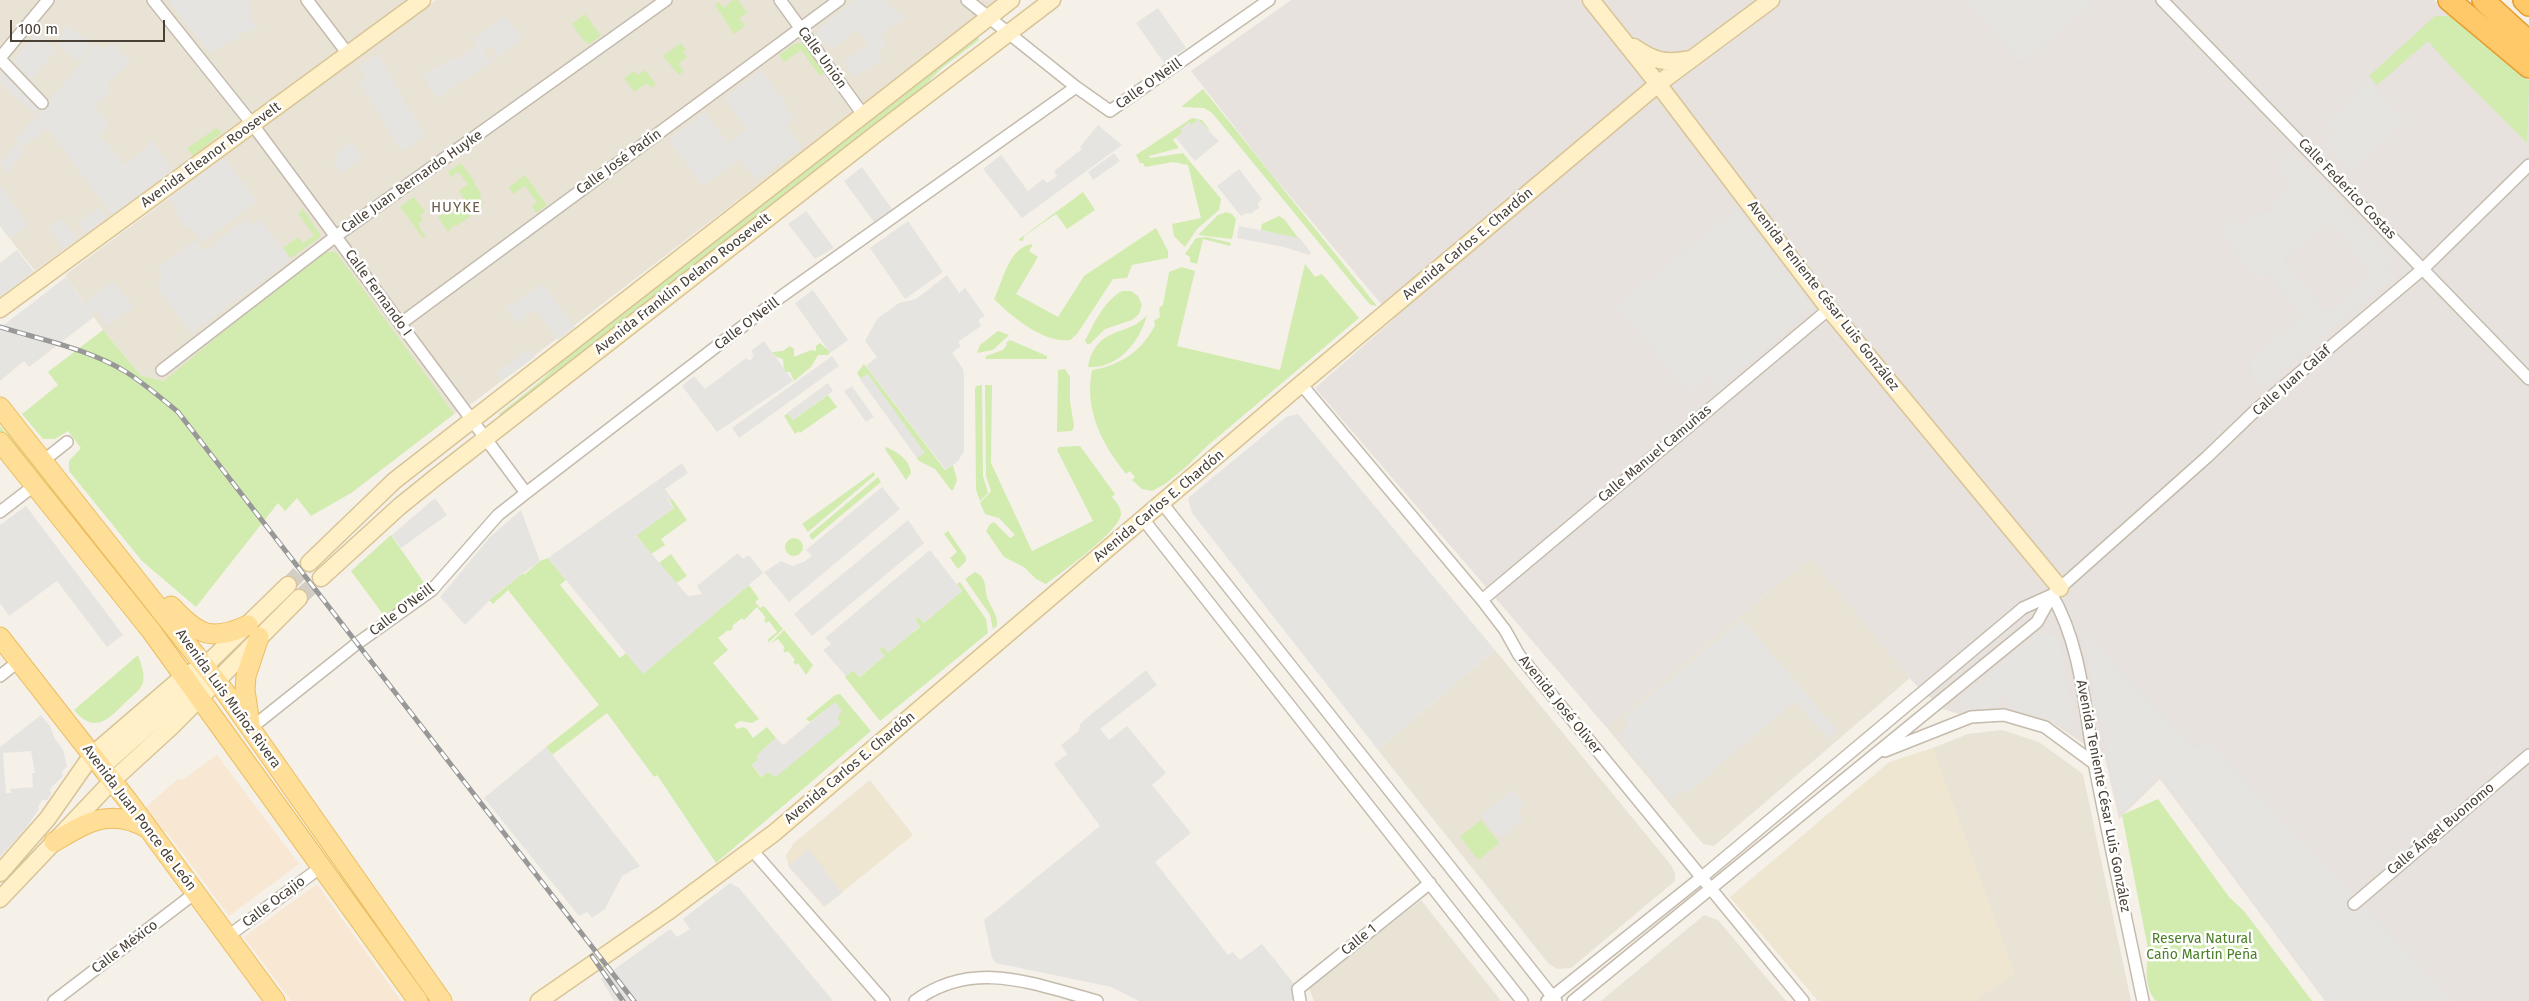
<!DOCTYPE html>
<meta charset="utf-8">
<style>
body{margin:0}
#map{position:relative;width:2529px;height:1001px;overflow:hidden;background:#f5f1e8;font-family:"Fira Sans",sans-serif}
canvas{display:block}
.scale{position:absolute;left:10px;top:20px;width:155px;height:22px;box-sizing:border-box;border:2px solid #494136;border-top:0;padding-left:6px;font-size:15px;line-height:18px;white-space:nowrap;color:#494136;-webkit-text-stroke:4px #fff;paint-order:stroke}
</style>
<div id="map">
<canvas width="2529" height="1001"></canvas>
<div class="scale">100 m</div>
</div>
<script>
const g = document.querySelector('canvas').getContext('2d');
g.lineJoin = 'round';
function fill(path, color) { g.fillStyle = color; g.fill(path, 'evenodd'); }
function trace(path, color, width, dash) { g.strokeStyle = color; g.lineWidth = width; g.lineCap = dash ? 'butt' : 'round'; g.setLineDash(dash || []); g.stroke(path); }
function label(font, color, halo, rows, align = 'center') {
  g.font = font + ' "Fira Sans",sans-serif'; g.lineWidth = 5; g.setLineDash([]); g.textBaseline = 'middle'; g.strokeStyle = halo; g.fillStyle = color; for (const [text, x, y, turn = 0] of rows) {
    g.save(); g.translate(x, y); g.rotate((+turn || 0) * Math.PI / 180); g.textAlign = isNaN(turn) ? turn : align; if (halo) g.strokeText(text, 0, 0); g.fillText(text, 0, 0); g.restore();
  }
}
const residential = new Path2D(`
 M0 0H409L35 271 0 226Z
 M436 0H1003L946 41 474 402 454 414 351 493 297 498 285 511 206 406 163 381 141 376 103 330 65 275Z
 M1810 558 1910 678 1714 846 1703 844 1607 728Z
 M1495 650 1671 865 1675 873V881L1571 968 1557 969 1548 963 1378 750Z
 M2002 730 2039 742 2083 774 2131 1001H1975L1992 987 1933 748 1968 734Z
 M1421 900 1501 1001H1314L1309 988Z
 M1704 915 1718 920 1786 1001H1601Z`);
const commercial = new Path2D(`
 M217 755 299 864 229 916 166 831 163 833 145 808 179 778 182 780Z
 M317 884 401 1001H291L244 937Z`);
const industrial = new Path2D(`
 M1291 0H2434L2529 81V1001H2325L2160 779 2119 819 2105 758 2051 722 2005 708 1959 714 1943 709 1913 682 1810 558 1607 728 1315 388 1394 319 1269 171 1191 71Z`);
const education = new Path2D(`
 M1933 748 2015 974 1975 1001H1818L1730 897 1889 762Z
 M870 780 913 835 824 907 789 867 786 855 794 843Z`);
const green = new Path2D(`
 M733 0H738L747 13 739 18 745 26 734 34 715 5 719 2 724 8Z
 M585 14 601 36 589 44 584 41 572 24Z
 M2435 16H2454L2529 81 2527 143 2452 68 2428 41 2377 85 2369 76Z
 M977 36 979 40 942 68 907 103 501 418 499 414 537 384 582 343Z
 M681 43 686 50 683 52 687 57 678 64 684 71 679 75 663 56Z
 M802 43 825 72 820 76 801 50 784 62 779 55 794 44Z
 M645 70 656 84 651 88 647 83 634 92 624 78 634 71 638 75Z
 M1203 89 1377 306 1371 305 1366 300 1212 113 1204 108 1181 107Z
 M1192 118 1202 120 1211 132 1198 120 1173 140 1179 148 1149 156 1150 158 1183 153 1221 199 1219 210 1197 229 1185 247 1174 236 1172 224 1201 218 1188 165 1173 162 1145 167 1143 163H1140L1136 155Z
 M217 128 222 133 193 156 187 148Z
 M461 163 475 182 474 183 482 195 479 197 484 203 469 213 471 216 456 226 454 225 448 232 438 217 465 200 459 191 468 184 458 172 451 177 448 172Z
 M525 175 547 205 536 213 532 206 537 202 525 186 513 194 509 187Z
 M1083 192 1095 210 1067 229 1056 214 1024 236 1023 241 1018 240Z
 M414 197 425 212 420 215 423 220 419 223V227L426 237 423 238 400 207Z
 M300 205 320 234 319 238 291 258 283 248 298 237 303 243 314 235 298 214 302 210Z
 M1226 212 1232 214 1236 219 1232 239 1198 235 1218 215Z
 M1279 216 1285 220 1299 239 1261 230 1262 224Z
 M1156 228 1168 251V258L1132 265 1127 278 1113 279 1077 334 1070 340C1043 343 1012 317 994 299 1003 281 1009 246 1033 244L1029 251 1038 257 1016 294 1058 317 1084 276Z
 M1207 237 1231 243 1230 246 1203 239 1197 264 1190 262V257L1185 254 1196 238Z
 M327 252H336L454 414 351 493 311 516 297 498 285 511 278 503 196 607 142 561 69 471V461L81 448 68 431 55 439H43L22 414 58 385 48 372 103 330 141 376 164 381 242 316Z
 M1305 264 1315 277 1322 274 1359 318 1206 447 1187 466 1165 484 1152 491 1142 489 1132 480 1135 477 1130 471 1126 474C1102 444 1084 410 1092 370 1120 366 1143 350 1155 325L1154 321 1160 317 1159 308 1163 305 1169 272 1182 267 1195 271 1177 346 1280 370Z
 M1122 291H1131L1138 296 1142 305 1139 314 1132 320 1105 329 1090 344H1087L1085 341C1094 323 1104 301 1122 291Z
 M1147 315C1140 341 1119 369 1088 367 1097 324 1127 338 1147 315Z
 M998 331 1009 335 993 350 977 353 980 345Z
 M1010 340 1047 356V359H985L986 356 1003 350 1007 345 1006 343Z
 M820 343 830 352 828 355H818L811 367 794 381 790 372H784L783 359 776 357 772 352 783 351 790 346 794 349V357L811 350 816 351V346Z
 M864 364 945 470 953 465 957 480 953 490H951L935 469 919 461 917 458 924 453 867 374 861 379 857 373Z
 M1065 369 1070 377V401L1074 426 1072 431 1057 432 1058 370Z
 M982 385 983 476 988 493 980 501 976 490 975 389 976 386Z
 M985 385H992L991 463 1032 551 1093 521 1057 450 1059 447 1080 446 1115 494 1112 497C1116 502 1121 507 1121 514 1120 531 1061 573 1046 584L1036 579 1024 567 1004 557 986 531 990 524 994 522 1010 538 1015 535 999 518 985 514 980 503 991 491 986 476Z
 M828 395 837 407 800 433 799 431 795 434 784 416 788 413 793 420Z
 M0 426 45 475 185 654 87 533 46 488 0 431Z
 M886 447C898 452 909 459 911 473L906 480 885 449Z
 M874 472 875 475 808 532 802 524Z
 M878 477 881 482 812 540 809 535Z
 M668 498 673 500 687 520 661 539 665 545 651 554 636 535 674 508Z
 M948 531 966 557V561L958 569 950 558 957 552 944 534Z
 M391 535 427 587 385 617 351 571Z
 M785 547a9 9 0 1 1 18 0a9 9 0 1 1-18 0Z
 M671 554 687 576 675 584 659 563Z
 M548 558 566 580 560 585 620 658 626 653 643 673 749 585 759 599 755 602 760 608 764 606 783 629 769 642 767 640 777 632 769 621 766 623 764 620 766 618 757 607 744 620 742 618 732 626 733 628 730 631 728 630 718 638 728 650 713 663 759 719 752 723 740 721 734 725 737 729 742 727 747 729 753 738 767 727 776 738 757 755 758 760 752 765 761 777 768 772 775 776 840 723 837 718 838 714 828 708 810 722 806 719 835 695 840 694 871 731 716 863 657 775 654 777 607 713 552 755 546 747 599 705 508 590 493 604 489 600 522 574H525L540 561Z
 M975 572C988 578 984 589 988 600 992 609 998 615 997 626L993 629 990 615 965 579Z
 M960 582 986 619 988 633 880 721 845 677 853 670 860 677 884 656 879 649 883 646 888 652 920 627 915 619 919 617 924 623 962 591 957 584Z
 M784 630 813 665 806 675 798 663 796 665 793 662 795 660 788 651 785 653 783 650 785 648 778 639 770 644Z
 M138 655C141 664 145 673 143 682 142 689 133 695 128 700 109 718 96 736 74 710Z
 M2158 799 2229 897 2244 911 2312 1001H2156C2145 989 2145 968 2149 954L2122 815Z
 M1481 820 1499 843 1478 860 1460 837Z`);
const parking = new Path2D(`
 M171 0H254L248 4 253 11 248 15 258 28 248 32 244 31 236 39V45L231 40 210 54 169 1Z
 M856 0H884L906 17 883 33 884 36 881 38 887 46 878 52 883 58 855 78 844 62 868 44 858 30 833 48 831 45 827 48 817 33 819 28Z
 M1966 0H2096L2021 63Z
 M1158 8 1186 48 1164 63 1136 23Z
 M505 16 522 39 499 57 491 46 483 51 489 60 496 55 497 58 436 99 423 75 454 57 456 60 462 56 477 44 474 39Z
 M67 25 93 46 79 62 57 44Z
 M37 32 56 50 31 80 13 61Z
 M113 43 131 62 107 84 111 92 94 105 109 125 99 137 104 140 125 165 149 145 148 142 151 140 173 170 112 215 37 115 97 44 102 51Z
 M378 55 425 136 407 149 405 148 401 151 359 81 366 77 359 65Z
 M1 70 38 108 34 114 0 82Z
 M761 70 787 105 785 107 794 119 786 126 802 147 756 180 740 159 703 186 669 140 705 112 728 143 747 129 724 98Z
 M2368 80 2405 121 2351 171 2324 141 2336 130 2328 122Z
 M36 115 47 129 22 147 16 139Z
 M1198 120 1219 141 1195 161 1176 138 1182 133 1180 130 1189 122 1192 125Z
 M1098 125 1122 145 1022 218 983 169 1001 155 1028 191 1043 179 1047 183 1057 176 1054 171 1082 149 1080 147Z
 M351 141 363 157 341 174 333 164 339 160 336 152Z
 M17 143 24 152 6 173 0 163Z
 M2291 152 2396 261 2386 269 2393 277 2263 387 2250 373 2254 369 2249 363 2303 315 2267 273 2259 280 2219 232 2234 220 2242 228 2264 208 2269 214 2277 206 2272 201 2292 184 2277 165ZM2328 221 2373 273 2327 312 2282 260Z
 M1114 153 1120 161 1093 180 1088 172Z
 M224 157 257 201 202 243 190 227 187 229 178 217 176 213 178 211 169 198Z
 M862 167 892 209 874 222 844 181Z
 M1239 169 1262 199 1258 203 1259 208 1250 214 1246 213 1241 216 1217 186Z
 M0 186 29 225 10 239 0 226Z
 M99 208 107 218 86 234 78 223Z
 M1738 209 1810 303V309L1719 387 1708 376 1688 392 1616 305Z
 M806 211 834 248 815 259 788 224Z
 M61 218 77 239 63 249 48 228Z
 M247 218 253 226 261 220 291 260 191 333 156 285 163 278 157 269 195 240 204 251Z
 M908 221 943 272 905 299 870 248Z
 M1239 226 1300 238 1311 253 1309 255 1284 247 1237 238Z
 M17 250 34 272 0 297V263Z
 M947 275 959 293 965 288 985 316 978 320 981 326 958 342 961 346 952 353 963 369 964 375V451L958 461 946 470 866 366 877 357 865 341 877 319 899 303 916 299Z
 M66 277 94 317 29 367 24 361 0 381V328Z
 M113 281 134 307 107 326 96 310 93 313 85 301Z
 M543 284 575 327 558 340 535 310 516 323 505 308Z
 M813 290 848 340 830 353 795 303Z
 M764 341 793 381 717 432 682 386 694 376 705 389 746 358 749 361 752 359 754 355 751 351Z
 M528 348 535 357 502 381 496 373Z
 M832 356 839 366 739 438 732 428Z
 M868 374 925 453 917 458 860 379Z
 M828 383 833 391 793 420 787 413Z
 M852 386 874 417 866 422 844 391Z
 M1298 414 1495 650 1378 750 1192 513 1188 498 1286 417Z
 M682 463 688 473 665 489 673 500 667 499 674 508 636 536 688 596 702 594 697 586 738 553 743 559 749 555 763 573 643 674 548 558Z
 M882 487 900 509 789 602 764 572 781 561 792 566 804 562 812 556 806 550Z
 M435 498 447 515 401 548 392 535Z
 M26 506 123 635 107 647 57 581 9 616 0 603V525Z
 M521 510 540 561 498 592 465 625 440 597 490 537Z
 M908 520 924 543 812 636 794 614Z
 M930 550 962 591 924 623 919 617 915 619 920 626 888 653 883 646 879 649 885 656 859 677 853 670 846 676 823 650 831 644 825 638Z
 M1742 619 1838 731 1828 739 1795 701 1686 794 1683 790 1671 801 1616 735 1628 725 1623 718Z
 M2044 632 2058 639 2075 730 2018 710 2005 695 1988 710 1970 712 1959 700 2033 636Z
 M2082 632 2196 750 2207 741 2453 1001H2327L2160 774 2121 813Z
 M1146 670 1157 685 1100 729 1109 740 1127 726 1166 773 1152 785 1191 833 1155 862 1228 955 1233 952 1240 960 1262 944 1295 985V998L1291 1001H1139L1111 987 996 963 992 958 984 920 1100 826 1054 764 1067 754 1061 745 1079 731 1080 724 1094 712Z
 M835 702 842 711 837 718 841 723 776 777 768 772 762 777 752 765 758 760 757 755 776 738 783 745Z
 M41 715 50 726 55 739 63 750 67 766 62 772 63 776 50 789 51 794 47 800H42L38 807 39 809 24 831 0 857V747ZM31 751 35 773H32L33 787 10 789 11 793H6L3 753Z
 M546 747 640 866 622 876 605 909 592 918 587 912 579 916 484 798Z
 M1512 790 1524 805 1517 812 1523 821 1501 838 1495 831H1492L1481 814Z
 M809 849 842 893 825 906 788 866Z
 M730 883 739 888 833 1001H614L601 979 670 929 677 937 690 929 683 919Z`);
const secondaryTunnel = new Path2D(`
 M288 585 309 563
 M299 598 321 578`);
const street = new Path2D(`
 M153 0 253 125 526 493
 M307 0 348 54
 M780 0 864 116
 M967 0 1076 87 1110 111 1269 0
 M2162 0 2529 379
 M0 58 48 0
 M0 59 42 103
 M400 324 839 0
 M162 370 336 236 666 0
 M1301 384 1482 600 1505 630 1519 655 1803 1001
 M43 461 67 442
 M1162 503 1556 1001
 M0 512 35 485
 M1143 519 1522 1001
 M2052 595C2082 647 2084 708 2095 767 2110 845 2127 923 2143 1001
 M1482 600 1829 309
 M0 676 19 661
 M251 728 355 645 432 590 498 515 526 493 782 296 1076 87
 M1885 751 1971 717 2004 715 2045 727 2095 764
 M752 850 884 1001
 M2354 904 2529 755
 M227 937 321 867
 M54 1001 195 893
 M915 1001C974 958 1033 984 1097 1001
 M1300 1001 1298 989 1430 883
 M1547 1001 1702 877 2023 608 2052 595 2207 457 2258 408 2424 268 2529 165
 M1573 1001 2037 622 2052 595`);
const secondary = new Path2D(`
 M1591 0 1658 84 1829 309 2060 588
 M1634 47C1654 61 1665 64 1690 59
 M0 309 422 0
 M309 563 394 481 1011 0
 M321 578 400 506 436 477 876 134 1052 0
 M102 767 193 686 205 666 288 585
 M0 873 48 818 92 755 185 675 205 666
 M0 899 112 781 171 727 299 598
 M539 1001 666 913 774 833 1301 384 1658 84 1771 0`);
const primary = new Path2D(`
 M0 407 225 692 442 1001
 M0 442 152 632 418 1001
 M171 606C198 635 211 642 248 625
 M0 637 128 801 275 1001
 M250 724 245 690 246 676 259 637
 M54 842C86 823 110 807 147 828`);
const highway = new Path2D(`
 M2449 0 2529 67
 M2483 0 2529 42
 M2524 0 2529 5`);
const rail = new Path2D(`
 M0 327C42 340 89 349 126 372 145 384 161 398 178 412L634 1001
 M592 956 623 1001`);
const streetNames = [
 ["Calle Unión",822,58,54],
 ["Calle O'Neill",1149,84,-35],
 ["Avenida Eleanor Roosevelt",211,155,-36],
 ["Calle José Padín",619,162,-36],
 ["Calle Juan Bernardo Huyke",412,182,-35],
 ["Calle Federico Costas",2347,189,46],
 ["Avenida Carlos E. Chardón",1468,244,-40],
 ["Avenida Franklin Delano Roosevelt",683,284,-38],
 ["Calle Fernando I",378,293,54],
 ["Avenida Teniente César Luis González",1823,296,52],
 ["Calle O'Neill",747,324,-37],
 ["Calle Juan Calaf",2292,381,-41],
 ["Calle Manuel Camuñas",1655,454,-40],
 ["Avenida Carlos E. Chardón",1159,506,-40],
 ["Calle O'Neill",402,610,-37],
 ["Avenida Luis Muñoz Rivera",228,699,54],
 ["Avenida José Oliver",1560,705,51],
 ["Avenida Carlos E. Chardón",850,768,-40],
 ["Avenida Teniente César Luis González",2103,796,79],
 ["Avenida Juan Ponce de León",139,818,53],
 ["Calle Ángel Buonomo",2441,829,-40],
 ["Calle Ocajio",274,902,-37],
 ["Calle 1",1359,940,-39],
 ["Calle México",125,947,-37]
];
const parkNames = [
 ["Reserva Natural",2202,939],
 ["Caño Martín Peña",2202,955]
];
const neighbourhoodNames = [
 ["HUYKE",456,208]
];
fill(residential, '#e9e3d6');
fill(commercial, '#f8e7d3');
fill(industrial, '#e7e2dd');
fill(education, '#efe6d1');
fill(green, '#d2ebaf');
fill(parking, '#e6e4e0');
trace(secondaryTunnel, '#d3cec4', 16, [16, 8]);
trace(street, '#c4bbad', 14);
trace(secondary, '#d8c496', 19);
trace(primary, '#ebbd60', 21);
trace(highway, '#e79e30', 24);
trace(street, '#fff', 11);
trace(secondary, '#fff0c8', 16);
trace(primary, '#ffde97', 19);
trace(highway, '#ffc869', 21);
trace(rail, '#989898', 5);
trace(rail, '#fff', 3, [9]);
label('14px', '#494136', '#fff', streetNames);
label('14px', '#4a7f25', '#fff', parkNames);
g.letterSpacing = '1px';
label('15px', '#6d5f4d', '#fff', neighbourhoodNames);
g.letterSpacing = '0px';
</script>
